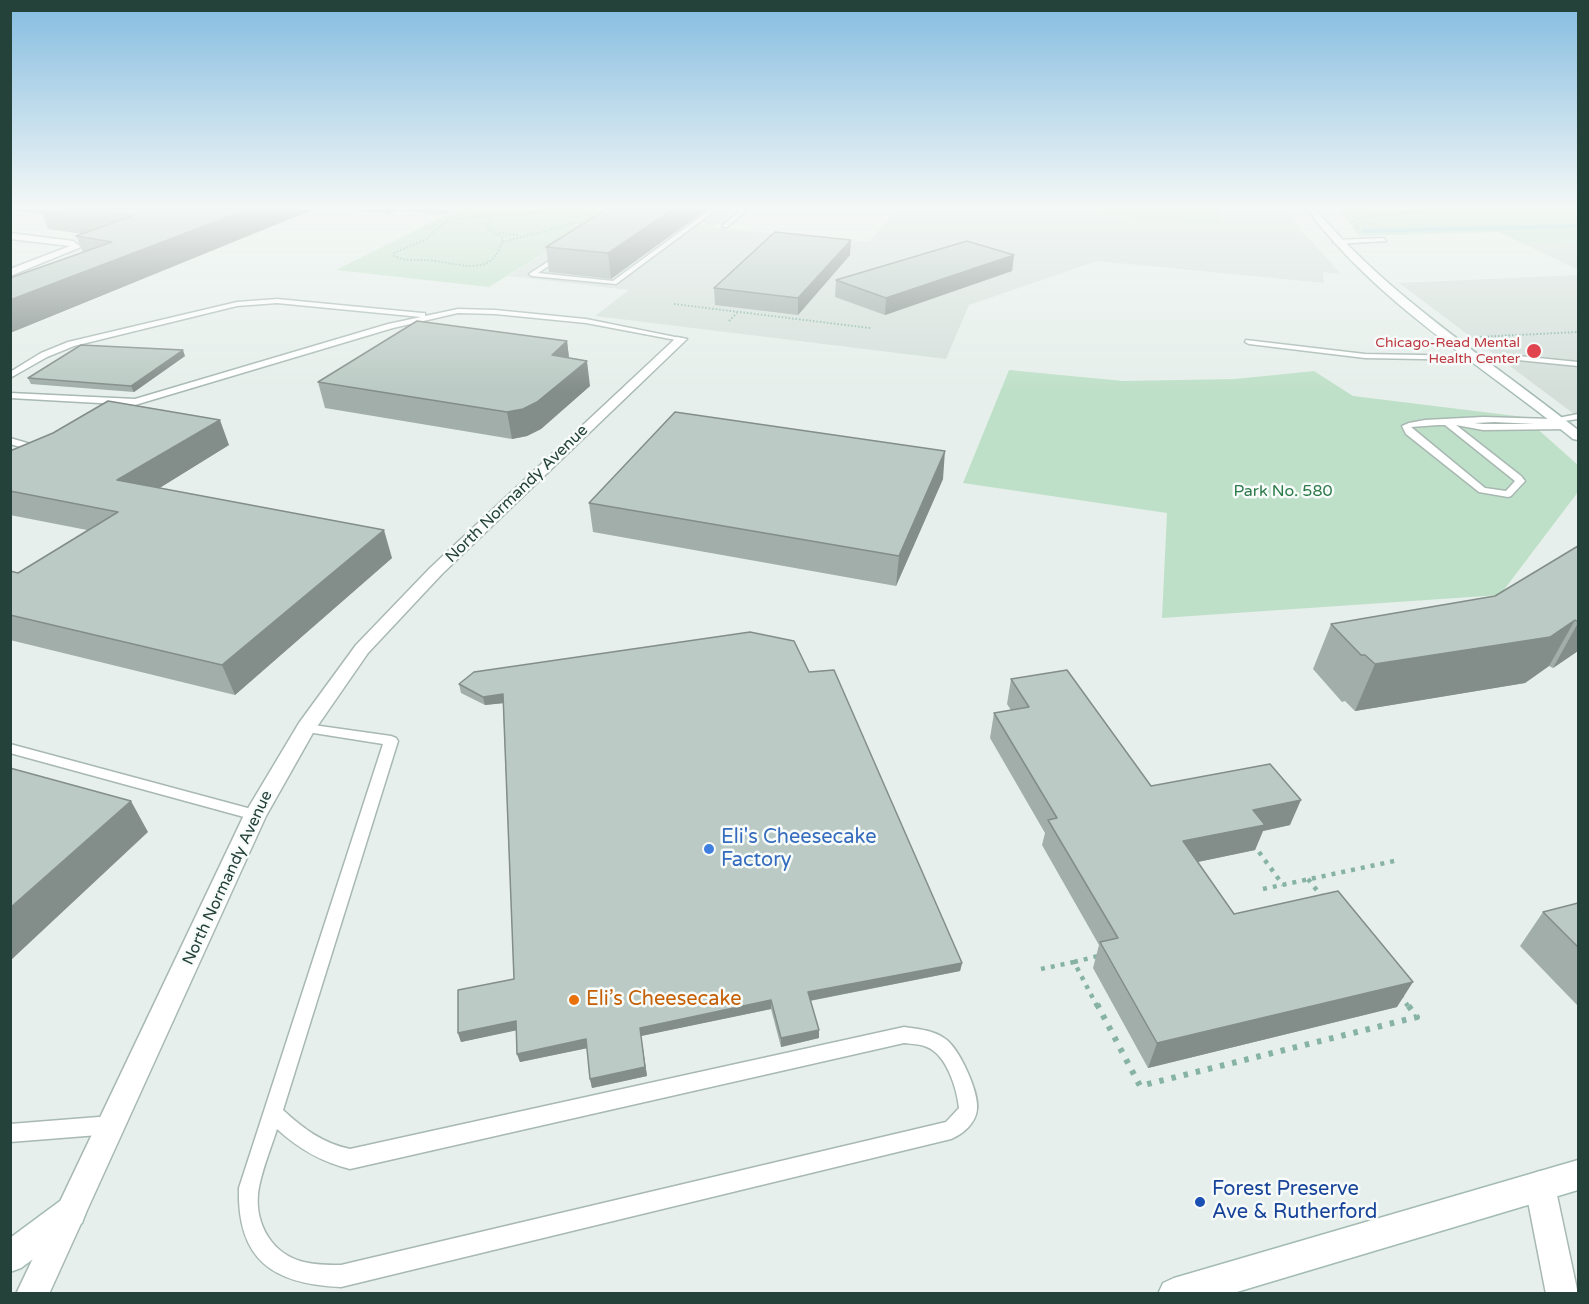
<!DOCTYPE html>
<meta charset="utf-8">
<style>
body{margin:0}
#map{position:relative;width:1589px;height:1304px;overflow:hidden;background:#e6efeb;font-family:"Varela Round",sans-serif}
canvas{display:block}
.frame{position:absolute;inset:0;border:12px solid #24423a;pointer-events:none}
</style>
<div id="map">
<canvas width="1589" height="1304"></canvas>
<div class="frame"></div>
</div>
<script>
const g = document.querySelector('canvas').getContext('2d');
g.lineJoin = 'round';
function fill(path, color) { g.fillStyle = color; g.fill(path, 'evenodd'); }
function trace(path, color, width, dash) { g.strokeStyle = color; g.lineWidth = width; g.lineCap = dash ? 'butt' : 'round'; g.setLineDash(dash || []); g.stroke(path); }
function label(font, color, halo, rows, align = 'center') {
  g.font = font + ' "Varela Round",sans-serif'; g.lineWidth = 5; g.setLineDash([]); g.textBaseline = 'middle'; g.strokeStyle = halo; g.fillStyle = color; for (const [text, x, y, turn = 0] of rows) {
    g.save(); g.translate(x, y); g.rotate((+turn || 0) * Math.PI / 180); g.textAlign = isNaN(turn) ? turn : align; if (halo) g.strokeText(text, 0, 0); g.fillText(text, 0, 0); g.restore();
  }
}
const built = new Path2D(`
 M615 209H734L714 228 869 242 897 209H1287L1301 230 1341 274 1323 272 1324 283 1097 261 969 305 946 359 595 316 629 290 508 276Z
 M1578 241V270L1522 243Z
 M1578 275V417L1399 283Z`);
const green = new Path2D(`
 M458 209H615L489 287 336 270Z
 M1098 209H1220V225L1096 215Z
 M1339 209H1578V241L1522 243 1498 232 1359 236Z
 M1009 370 1123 381 1235 379 1314 371 1353 396 1524 417 1578 465V492L1500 595 1162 618 1167 513 963 483Z`);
const stream = new Path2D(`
 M1364 231 1578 226`);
const pathFar2 = new Path2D(`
 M493 215 526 214 550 209
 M493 215 487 223 489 230 503 238C494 277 465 265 435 261 424 259 413 261 402 259L394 256V253L425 240 448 220Z
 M493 215 498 209
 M1358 228 1353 221 1363 218 1434 209
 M499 233 518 235
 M503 242 586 220 591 216 589 209
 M674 304 870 328
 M729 321 737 313
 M1477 337 1578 332`);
const pathFar1 = new Path2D(`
 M1259 852 1283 885
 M1308 879 1323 898
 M1263 889 1399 860
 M1074 962 1098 956
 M1041 969 1074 962 1097 1006
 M1400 995 1408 1006`);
const path = new Path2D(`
 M1097 1004 1140 1086 1417 1017 1407 1004`);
const lane = new Path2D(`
 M711 209H717L616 284 532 276 529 274 560 254 562 257 538 273 613 281Z
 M742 209H748L727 227H723V225Z
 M1384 238 1386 241 1336 244 1333 242 1336 240Z
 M277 299 422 313H425V316L458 309 495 310 586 319 685 339 681 341 586 323 495 314 458 313 393 328 135 405 10 398V393L135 399 388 324 421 317 277 303 237 306 74 346 47 357 10 378V372L41 353 68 342 237 302Z
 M1246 340 1365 354 1475 356 1478 359 1518 356 1578 362V366L1518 360 1479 363 1476 360 1365 358 1249 344 1245 342Z
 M1578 414V419L1564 421 1560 423 1570 424 1571 426 1567 429 1483 430 1456 425 1521 476 1525 481 1511 496 1508 497 1479 492 1406 434 1402 426 1409 423 1425 420 1483 417 1553 419ZM1495 422 1535 424H1483L1474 423ZM1438 425H1445L1515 481 1506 491 1485 488 1411 427Z
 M10 438 41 447 43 449 38 452 10 444Z
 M306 724 391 736 396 738 398 741 283 1110C304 1129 322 1143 350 1149L904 1027C918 1029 932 1030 944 1038 959 1047 979 1092 977 1109 976 1123 963 1134 951 1139L341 1287C273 1284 237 1260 239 1188L383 744 301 731 299 728 301 725ZM904 1043C912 1044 920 1044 927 1047 947 1055 957 1089 959 1108L946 1122 341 1265C327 1265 313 1265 300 1261 268 1251 253 1218 259 1187 263 1167 271 1148 277 1129 299 1149 321 1162 350 1169Z
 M10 744 255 810 260 811 262 815 260 819 255 820 10 753Z
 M111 1116 118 1119 120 1125 118 1131 111 1134 10 1142V1124Z`);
const street = new Path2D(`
 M10 233 73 241 81 247 10 276V269L70 246 10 239Z
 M677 337 687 339 442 574 368 653 314 731 266 816 49 1294H16L244 815 299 723 356 645 430 568Z
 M1540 1171 1551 1175 1555 1186 1578 1294H1546L1525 1186 1529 1175Z`);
const secondary = new Path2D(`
 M1307 209H1315C1390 298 1487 358 1578 430V440L1573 439C1482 365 1378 304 1307 209Z
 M1578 1160V1190L1230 1294H1158L1163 1283 1174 1278Z
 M71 1197 82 1201 86 1212 82 1223 21 1268 10 1272V1238L60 1201Z`);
const wall = new Path2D(`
 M10 209H314L10 333V278L83 252 76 236 83 234 48 229 42 214 10 211Z
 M345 209H455L442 215 397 210 387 214Z
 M607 209 611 279 549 272 546 247Z
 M850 255 798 315 715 305 714 288Z
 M1014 255 1012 271 885 315 835 297 836 280Z
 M567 341 569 358 590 386 541 429 527 436 512 439 325 408 318 382Z
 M185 356 134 392 31 384 28 378Z
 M229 445 159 488 392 558 235 695 10 640V571L18 573 87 530 10 515V451Z
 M943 479 896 586 593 532 589 503Z
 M1578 546V651L1553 668 1549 666 1525 683 1355 711 1345 701 1342 702 1313 669 1331 624 1495 596Z
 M809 672 962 963 960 971 810 1001 819 1038 781 1047 771 1009 641 1036 647 1076 592 1088 590 1079 587 1048 520 1062 517 1054 516 1030 461 1042 458 1033 514 979 503 703 485 705 461 693 459 684Z
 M1011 679 1151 786 1290 825 1263 831 1255 850 1197 862 1234 914 1397 1007 1148 1068 1093 968 1099 945 1042 845 1045 833 990 738 994 713 1011 710 1007 704Z
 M1578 903V1006L1520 946 1543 912Z`);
const shadedWall = new Path2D(`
 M249 209H314L10 333V300Z
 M386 209H397V210L387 214Z
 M441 209H455L442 215Z
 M673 209H707L611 279 608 253Z
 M851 240 850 255 798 315V298Z
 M1014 255 1012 271 885 315 886 298Z
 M567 341 570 366 552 355Z
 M183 350 185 356 134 392 131 386Z
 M587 361 590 386 541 429 527 436 512 439 507 412Z
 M220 420 229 445 129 507 117 480Z
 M945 451 943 479 896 586 899 556Z
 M384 530 392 558 235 695 222 665Z
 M1575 620 1549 666 1525 683 1355 711 1375 664Z
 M1578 623V651L1553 668Z
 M503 694 505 703 485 705 483 697Z
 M1301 800 1290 825 1263 831 1255 850 1174 867 1183 841 1253 810Z
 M131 801 148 832 10 961V908Z
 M962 963 960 971 808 1001V992Z
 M1413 982 1397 1007 1148 1068 1157 1043Z
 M771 1000V1009L641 1036 647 1076 592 1088 590 1079 640 1028Z
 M516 1021 518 1030 461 1042 458 1033Z
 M819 1030V1038L781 1047V1038Z
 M586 1039 588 1048 520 1062 517 1054Z`);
const building = new Path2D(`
 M63 209H249L10 300V278L112 242 76 236 133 216Z
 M607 209H673L608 253 546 247Z
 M775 232 851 240 798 298 714 288Z
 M967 241 1014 255 886 298 836 280Z
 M417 321 567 341 552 355 587 361 537 402 523 409 507 412 318 382Z
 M81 345 183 350 131 386 28 378Z
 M108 401 220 420 117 480 384 530 222 665 10 615V571L18 573 118 512 10 491V451L53 433Z
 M675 412 945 451 899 556 589 503Z
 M1578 546V622L1575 620 1550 637 1375 664 1365 655H1361L1331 624 1495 596Z
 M750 632 794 641 809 672 834 670 962 963 808 992 819 1030 781 1038 771 1000 640 1028 645 1067 590 1079 586 1039 517 1054 516 1021 458 1033V990L514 979 503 694 483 697 459 684 474 672Z
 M1067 670 1151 786 1270 764 1301 800 1253 810 1265 825 1183 841 1234 914 1338 891 1413 982 1157 1043 1100 942 1118 938 1048 820 1057 818 994 713 1029 707 1011 679Z
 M10 768 131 801 10 908Z
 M1578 903V947L1543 912Z`);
const markers = [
 [1534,351,8,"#e0444e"],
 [709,849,6,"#3f7fe0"],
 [574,1000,6,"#e8710a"],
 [1200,1202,6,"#1a4fb4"]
];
const farHealthnames = [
 ["Chicago-Read Mental",1520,343],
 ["Health Center",1520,359]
];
const parkNames = [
 ["Park No. 580",1283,492]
];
const streetNames = [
 ["North Normandy Avenue",517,494,-44],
 ["North Normandy Avenue",228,878,-65]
];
const nearShopnames = [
 ["Eli's Cheesecake",721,838],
 ["Factory",721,861]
];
const nearFoodnames = [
 ["Eli’s Cheesecake",586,1000]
];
const nearTransitnames = [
 ["Forest Preserve",1212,1190],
 ["Ave & Rutherford",1212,1213]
];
fill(built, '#d4dfda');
fill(green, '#bfe0c8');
trace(stream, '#8ec9d4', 4);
trace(lane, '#a8b8b2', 3);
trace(street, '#a8b8b2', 3);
trace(secondary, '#a4bbb3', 3);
trace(pathFar2, '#86b3a5', 2, [1.5, 2]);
trace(pathFar1, '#86b3a5', 4.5, [4, 6]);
trace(path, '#86b3a5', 6, [4.5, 8]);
fill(lane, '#fff');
fill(street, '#fff');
fill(secondary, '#fff');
fill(wall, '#a1aea9');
fill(shadedWall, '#838d89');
fill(building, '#bbcac4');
trace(building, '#838d89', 1.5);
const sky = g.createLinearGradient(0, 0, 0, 391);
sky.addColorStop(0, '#84bce0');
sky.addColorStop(0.53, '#f4f8f6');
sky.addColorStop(1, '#f4f8f600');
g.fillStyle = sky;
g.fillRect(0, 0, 1589, 391);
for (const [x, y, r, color] of markers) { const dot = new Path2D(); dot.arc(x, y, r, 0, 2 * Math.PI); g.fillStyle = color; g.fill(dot); trace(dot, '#f7fbf9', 2); }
label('14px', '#be3a42', '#f7fbf9', farHealthnames, 'right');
label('16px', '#2d7a4b', '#f7fbf9', parkNames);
label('16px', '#24423a', '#f7fbf9', streetNames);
label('20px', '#366cbe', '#f7fbf9', nearShopnames, 'left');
label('20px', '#c56008', '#f7fbf9', nearFoodnames, 'left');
label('20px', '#164399', '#f7fbf9', nearTransitnames, 'left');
</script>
